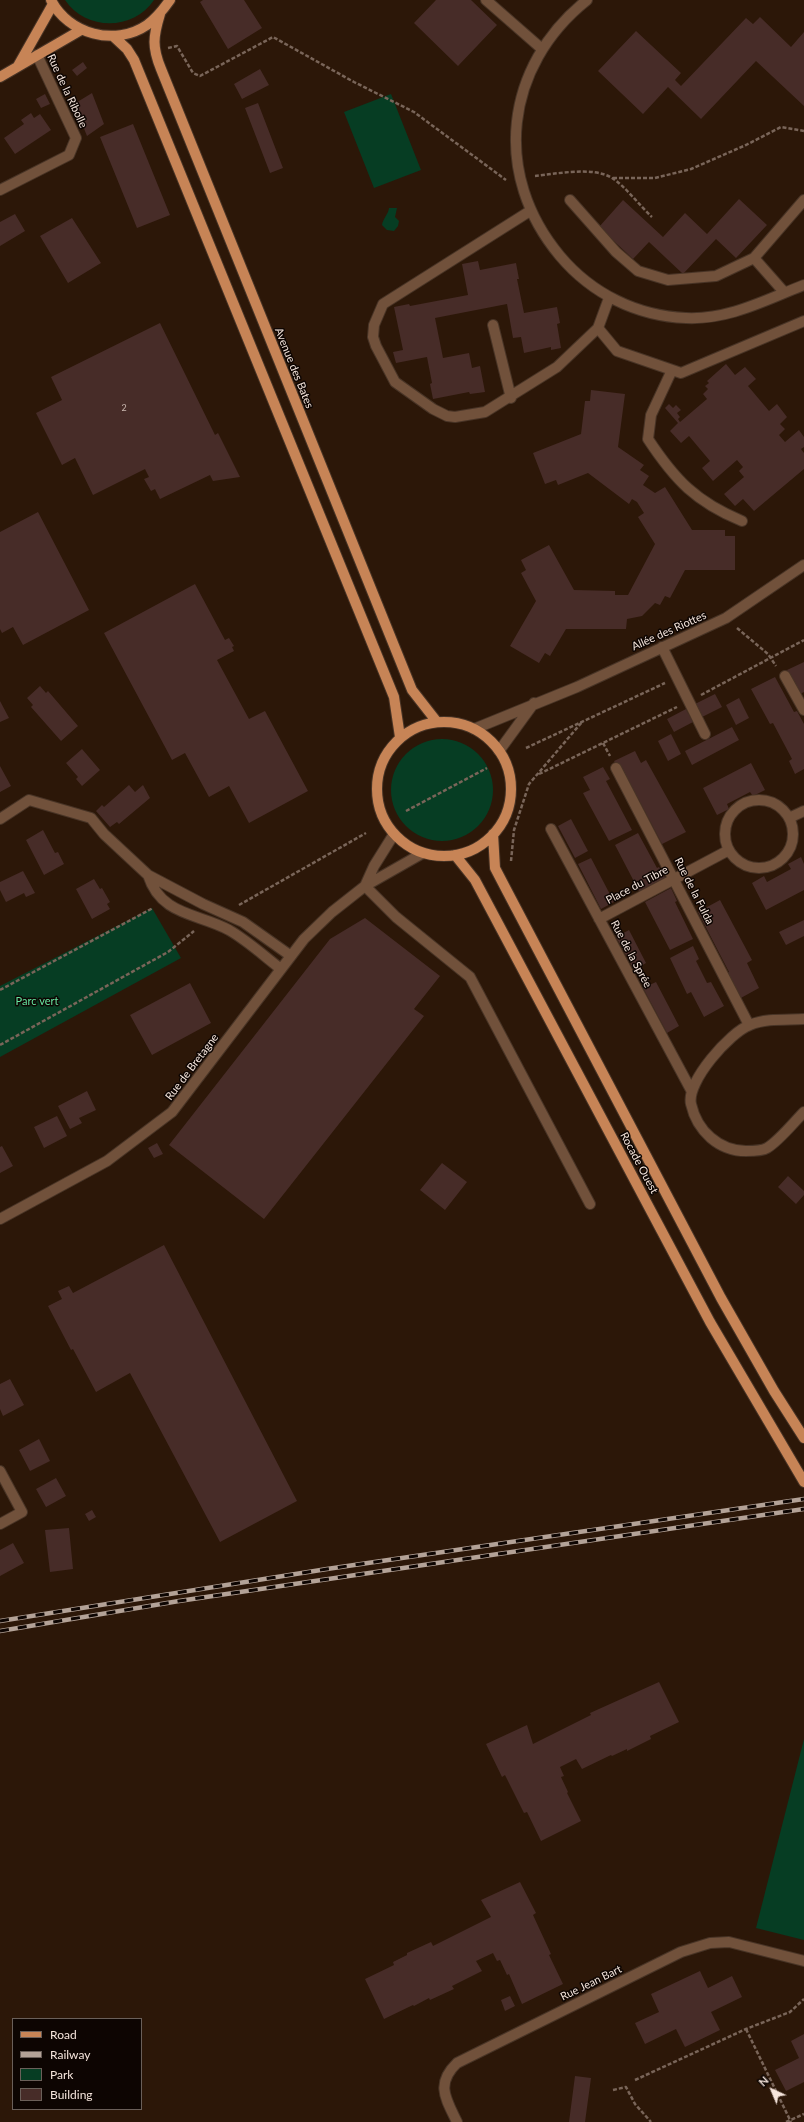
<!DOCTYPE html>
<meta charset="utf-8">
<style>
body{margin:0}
#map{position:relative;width:804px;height:2122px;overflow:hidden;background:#2c1708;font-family:Lato,sans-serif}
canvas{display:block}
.legend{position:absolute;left:12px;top:2018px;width:130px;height:92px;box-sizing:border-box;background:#0d0502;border:1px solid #6a5f59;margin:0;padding:5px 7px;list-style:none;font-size:12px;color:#f5e5dc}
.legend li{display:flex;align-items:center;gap:8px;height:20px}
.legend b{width:20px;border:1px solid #6a5f59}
.north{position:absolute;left:752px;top:2070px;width:40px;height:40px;-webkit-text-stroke:3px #0d0502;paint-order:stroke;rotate:316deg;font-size:11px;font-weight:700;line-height:16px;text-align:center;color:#f5e5dc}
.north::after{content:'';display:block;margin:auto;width:14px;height:18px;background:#f5e5dc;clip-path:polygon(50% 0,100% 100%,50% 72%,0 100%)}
</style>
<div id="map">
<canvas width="804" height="2122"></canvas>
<ul class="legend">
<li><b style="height:5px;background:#c78456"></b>Road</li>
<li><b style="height:5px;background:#b3a297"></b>Railway</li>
<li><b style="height:11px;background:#063d23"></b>Park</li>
<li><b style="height:11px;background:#472c28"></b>Building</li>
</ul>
<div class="north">N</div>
</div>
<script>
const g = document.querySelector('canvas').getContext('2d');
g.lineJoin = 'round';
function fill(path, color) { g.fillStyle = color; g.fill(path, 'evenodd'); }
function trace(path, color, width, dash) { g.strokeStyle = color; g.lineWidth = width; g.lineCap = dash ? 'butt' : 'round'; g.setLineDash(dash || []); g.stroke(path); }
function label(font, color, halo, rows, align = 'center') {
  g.font = font + ' Lato,sans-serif'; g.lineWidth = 3; g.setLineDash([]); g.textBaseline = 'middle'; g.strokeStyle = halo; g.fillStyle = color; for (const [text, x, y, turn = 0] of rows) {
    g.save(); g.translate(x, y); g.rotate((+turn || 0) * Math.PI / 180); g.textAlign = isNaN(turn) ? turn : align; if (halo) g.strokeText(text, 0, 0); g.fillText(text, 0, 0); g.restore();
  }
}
const green = new Path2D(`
 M65 0H154C133 31 86 31 65 0Z
 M391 94 421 170 374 188 344 112Z
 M389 208H397L395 217 399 221 398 226 394 231 387 230 382 225C383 218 388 215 389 208Z
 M391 790a51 51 0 1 1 102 0a51 51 0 1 1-102 0Z
 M152 908 181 958 0 1057V986Z
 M804 1739V1940L756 1928Z`);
const building = new Path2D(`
 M203 0H244L262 28 228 49 200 2Z
 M436 0H471L497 25 458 66 414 23Z
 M760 17 791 47 804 32V106L756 61 701 119 668 87 643 114 598 71 636 31 681 73 675 80 681 86 746 18 753 24Z
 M83 62 87 68 77 76 72 70Z
 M260 69 269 85 242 99 234 84Z
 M92 93 104 124 87 136 74 104Z
 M45 94 50 104 41 108 36 99Z
 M258 103 283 168 270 173 245 108Z
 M31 113 34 118 40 114 51 130 15 154 4 138 24 124 21 120Z
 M133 124 170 215 137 228 100 137Z
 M739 199 767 225 736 258 716 239 683 274 649 242 633 259 599 227 623 200 663 237 685 213 707 234Z
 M15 214 25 231 0 246V222Z
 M72 218 101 263 68 283 40 236Z
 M478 261 480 270 516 263 519 279H517L524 313 557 307 560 323 557 324 561 348 551 350V347L524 353 521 337 513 338 507 304 435 318 443 358 469 353 472 368 480 366 485 392 470 394 469 392 433 399 430 384 432 383 427 357 396 363 393 352 403 350 394 307 409 304 410 306 468 295 462 264Z
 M160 323 215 435 218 433 240 477 213 481 210 475 160 499 155 489 151 491 144 479 149 477 145 469 93 495 75 458 62 465 36 413 62 400 51 377Z
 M726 364 735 375 745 367 756 379 748 386 769 411 777 404 787 417 780 424 785 429 779 435 785 442 799 430 804 437V447L801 449 804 453V469L754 511 743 499 735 506 724 494 744 477 739 471 743 467 737 460 713 481 702 468 710 461 689 436 681 443 670 431 678 423 665 408 669 404 673 408 676 405 681 410 677 413 680 417 678 419 680 422 707 399 703 394 708 389 705 386 709 383 707 381Z
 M591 390 625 394 618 447 644 465 640 470 649 476 643 485 655 493 665 487 692 530H725V536H735V570H685L670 598 665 596 660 605 655 603 642 616 627 619 626 629H566L550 656 545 653 539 663 510 646 536 601 521 573 526 570 521 560 549 545 574 590 615 591V595H628L655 544 638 517 644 513 637 502 632 499 629 504 588 473 558 485 556 480 545 484 533 453 581 434 585 401H590Z
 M38 512 89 610 23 645 13 627 2 633 0 629V532Z
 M195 584 225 640 229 638 234 646 232 647 234 651 217 660 249 719 265 711 308 791 249 823 229 786 209 797 185 753 172 760 104 633Z
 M804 662V692L800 694 787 670Z
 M775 677 794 712 797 711 804 724V769L795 774 789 761 792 759 773 723 770 724 751 689Z
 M40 686 46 693 48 691 78 726 61 741 31 707 33 705 27 698Z
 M715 694 722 707 702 717 695 704Z
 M739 698 749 718 736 725 726 705Z
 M0 701 9 718 0 722Z
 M686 709 693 722 674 732 667 719Z
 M732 727 739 740 692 765 685 751Z
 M671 734 681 754 668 761 658 741Z
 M82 749 100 770 82 786 76 779 78 777 66 763Z
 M635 751 641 763 646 760 686 832 662 844 624 772 620 774 614 761Z
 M751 763 765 790 753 796 750 792 727 804 729 809 717 815 703 788Z
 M0 766 11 786 0 792Z
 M603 767 610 779 606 781 632 830 609 841 583 793 590 790 583 777Z
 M129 785 135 792 143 785 150 798 119 824 117 822 110 827 96 811 102 805 104 807Z
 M571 819 588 851 575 858 558 826Z
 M43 830 55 853 58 852 64 864 44 875 26 840Z
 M638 833 657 868 659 867 666 879 640 893 615 845Z
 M801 857 804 864V890L766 910 752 883 764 876 767 882 791 869 788 864Z
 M591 858 614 902 601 909 578 864Z
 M23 871 35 893 26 897 24 893 6 902 0 890V882Z
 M94 879 100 889 102 888 110 902 107 904 110 909 92 919 76 889Z
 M671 888 677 901 675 902 693 939 670 950 645 902Z
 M720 900 752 960 747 963 759 988 739 999 726 974 729 972 698 912Z
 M365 918 440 976 414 1009 424 1016 264 1219 169 1145 330 939Z
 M804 920V936L786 945 779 932Z
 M629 930 646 963 634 970 616 937Z
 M693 946 699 959 696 961 707 983 711 982 724 1006 704 1017 691 992 687 994 670 958Z
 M656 982 679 1026 667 1033 643 988Z
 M190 983 211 1023 152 1055 130 1015Z
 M87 1091 96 1110 79 1118 82 1123 70 1129 58 1106Z
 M57 1116 67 1136 44 1148 34 1127Z
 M157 1143 163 1154 154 1158 148 1148Z
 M2 1146 13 1166 0 1173V1147Z
 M442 1163 467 1182 445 1210 420 1190Z
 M788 1176 804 1191V1195L796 1204 778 1187Z
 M164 1245 297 1501 220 1542 130 1373 96 1392 73 1349 71 1350 48 1306 62 1299 58 1291 69 1286 73 1293Z
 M10 1379 24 1405 3 1416 0 1409V1384Z
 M39 1439 50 1461 30 1471 19 1450Z
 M56 1478 66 1496 46 1507 36 1489Z
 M92 1510 96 1517 89 1521 85 1514Z
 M69 1528 73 1569 50 1572 45 1530Z
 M13 1543 24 1563 0 1576V1550Z
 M659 1682 679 1722 650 1736 651 1739 627 1751V1749L612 1756 611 1755 582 1769 576 1759 560 1767 564 1776 561 1777 568 1792 567 1793 581 1821 541 1841 527 1812 524 1813 505 1775 502 1777 486 1744 527 1725 533 1744 591 1715 590 1713Z
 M520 1882 536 1913 533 1915 551 1954 549 1955 563 1984 522 2004 509 1974 507 1975 500 1960 497 1961 493 1953 476 1961 482 1971 452 1986 454 1989 430 2000 429 1998 414 2006 413 2005 384 2019 365 1979 394 1965 393 1962 407 1955V1953L431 1942 433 1946 491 1917 481 1900Z
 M700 1971 708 1988 732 1976 742 1997 711 2012 720 2030 685 2047 676 2029 645 2044 635 2023 659 2012 651 1994Z
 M510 1996 515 2006 505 2011 501 2000Z
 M804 2034V2082L786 2091 775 2070 799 2058 791 2041Z
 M575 2076 591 2078 585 2122H569Z`);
const path = new Path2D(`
 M168 48 177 46 193 73 200 76 273 37 354 82 414 112 506 180
 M535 176C556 174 593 166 612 178 625 186 640 206 652 217
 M613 178H655L691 169 746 145 781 127 804 131
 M737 628 768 654 776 666
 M701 695 804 640
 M603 743 610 756
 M526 748 665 683
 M539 774 677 707
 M406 811 487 768
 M511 861 514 830 529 784 582 722
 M239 905 366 833
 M0 990 153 908
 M0 1045 168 952 194 931
 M746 2029 791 2122
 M635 2080 746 2029 790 2012 804 1999
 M613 2090 626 2087 635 2104 651 2122
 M786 2122 804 2114`);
const minor = new Path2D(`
 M486 0 542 49
 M587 0C504 66 492 175 560 256 592 294 637 316 686 318 729 320 765 300 804 285
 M0 190 69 155 76 138 37 55
 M570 200 616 252 638 271 668 280 716 276 754 258 804 200
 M530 211 383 304 374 325 373 337 376 346 395 382 433 409 447 416 455 417 485 412 557 367 598 328 609 298
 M754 258 784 292
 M493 325 511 398
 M598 328 617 351 681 373 804 321
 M672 370 651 415 648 439C675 480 696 502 742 521
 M662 647 705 734
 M785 676 804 710
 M474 729 577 687 726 618 804 565
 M499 751 534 703
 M616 768 749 1025
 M725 834a34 34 0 1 1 68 0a34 34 0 1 1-68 0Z
 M789 818 804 811
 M0 819 29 800 91 818 104 834 148 875 203 904 243 922 291 956
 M551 829 691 1090
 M148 875C161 916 198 913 229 930 248 941 264 956 281 969
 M365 886 396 917 470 977 590 1204
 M365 886 374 866 394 834
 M599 919 729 850
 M804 1019C787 1020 766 1018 750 1025 730 1032 686 1082 691 1104 697 1131 719 1151 746 1151 752 1151 762 1151 767 1148 779 1141 794 1122 804 1112
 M0 1219 107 1161 172 1112 304 939 332 912 365 886 423 853
 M0 1471 22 1512 0 1524
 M457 2122C446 2099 435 2084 457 2063L681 1952 710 1943 729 1942 804 1961`);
const major = new Path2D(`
 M51 0C68 34 115 47 147 25 157 18 163 10 170 0
 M160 14C153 37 152 47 161 69L412 690 437 722
 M113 36 127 49 134 60 394 697 400 737
 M18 66 53 4
 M0 77 81 30
 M377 789a67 67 0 1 1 134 0a67 67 0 1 1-134 0Z
 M493 834 495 868 507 891 721 1298 774 1391 804 1438
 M455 855 475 880 710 1322 804 1482`);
const rail = new Path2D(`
 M0 1621 327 1569 804 1499
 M0 1631 179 1601 804 1509`);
const numberNames = [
 ["2",124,408]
];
const streetNames = [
 ["Rue de la Ribolle",67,91,65],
 ["Avenue des Bates",294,368,68],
 ["Allée des Riottes",669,631,-24],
 ["Place du Tibre",637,885,-28],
 ["Rue de la Fulda",694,891,63],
 ["Rue de la Sprée",631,954,62],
 ["Rue de Bretagne",192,1067,-53],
 ["Rocade Ouest",639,1163,62],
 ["Rue Jean Bart",591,1983,-26]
];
const parkNames = [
 ["Parc vert",37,1001]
];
fill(green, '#063d23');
fill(building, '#472c28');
trace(minor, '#483426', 12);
trace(major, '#483426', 12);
trace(path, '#796559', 2.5, [4, 2]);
trace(minor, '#71513b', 10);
trace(major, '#c78456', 10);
trace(rail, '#b3a297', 4.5);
trace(rail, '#0d0502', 3, [9]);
label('9px', '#cab7af', null, numberNames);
label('11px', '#f5e5dc', '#0d0502', streetNames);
label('11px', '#67e7a2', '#0d0502', parkNames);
</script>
